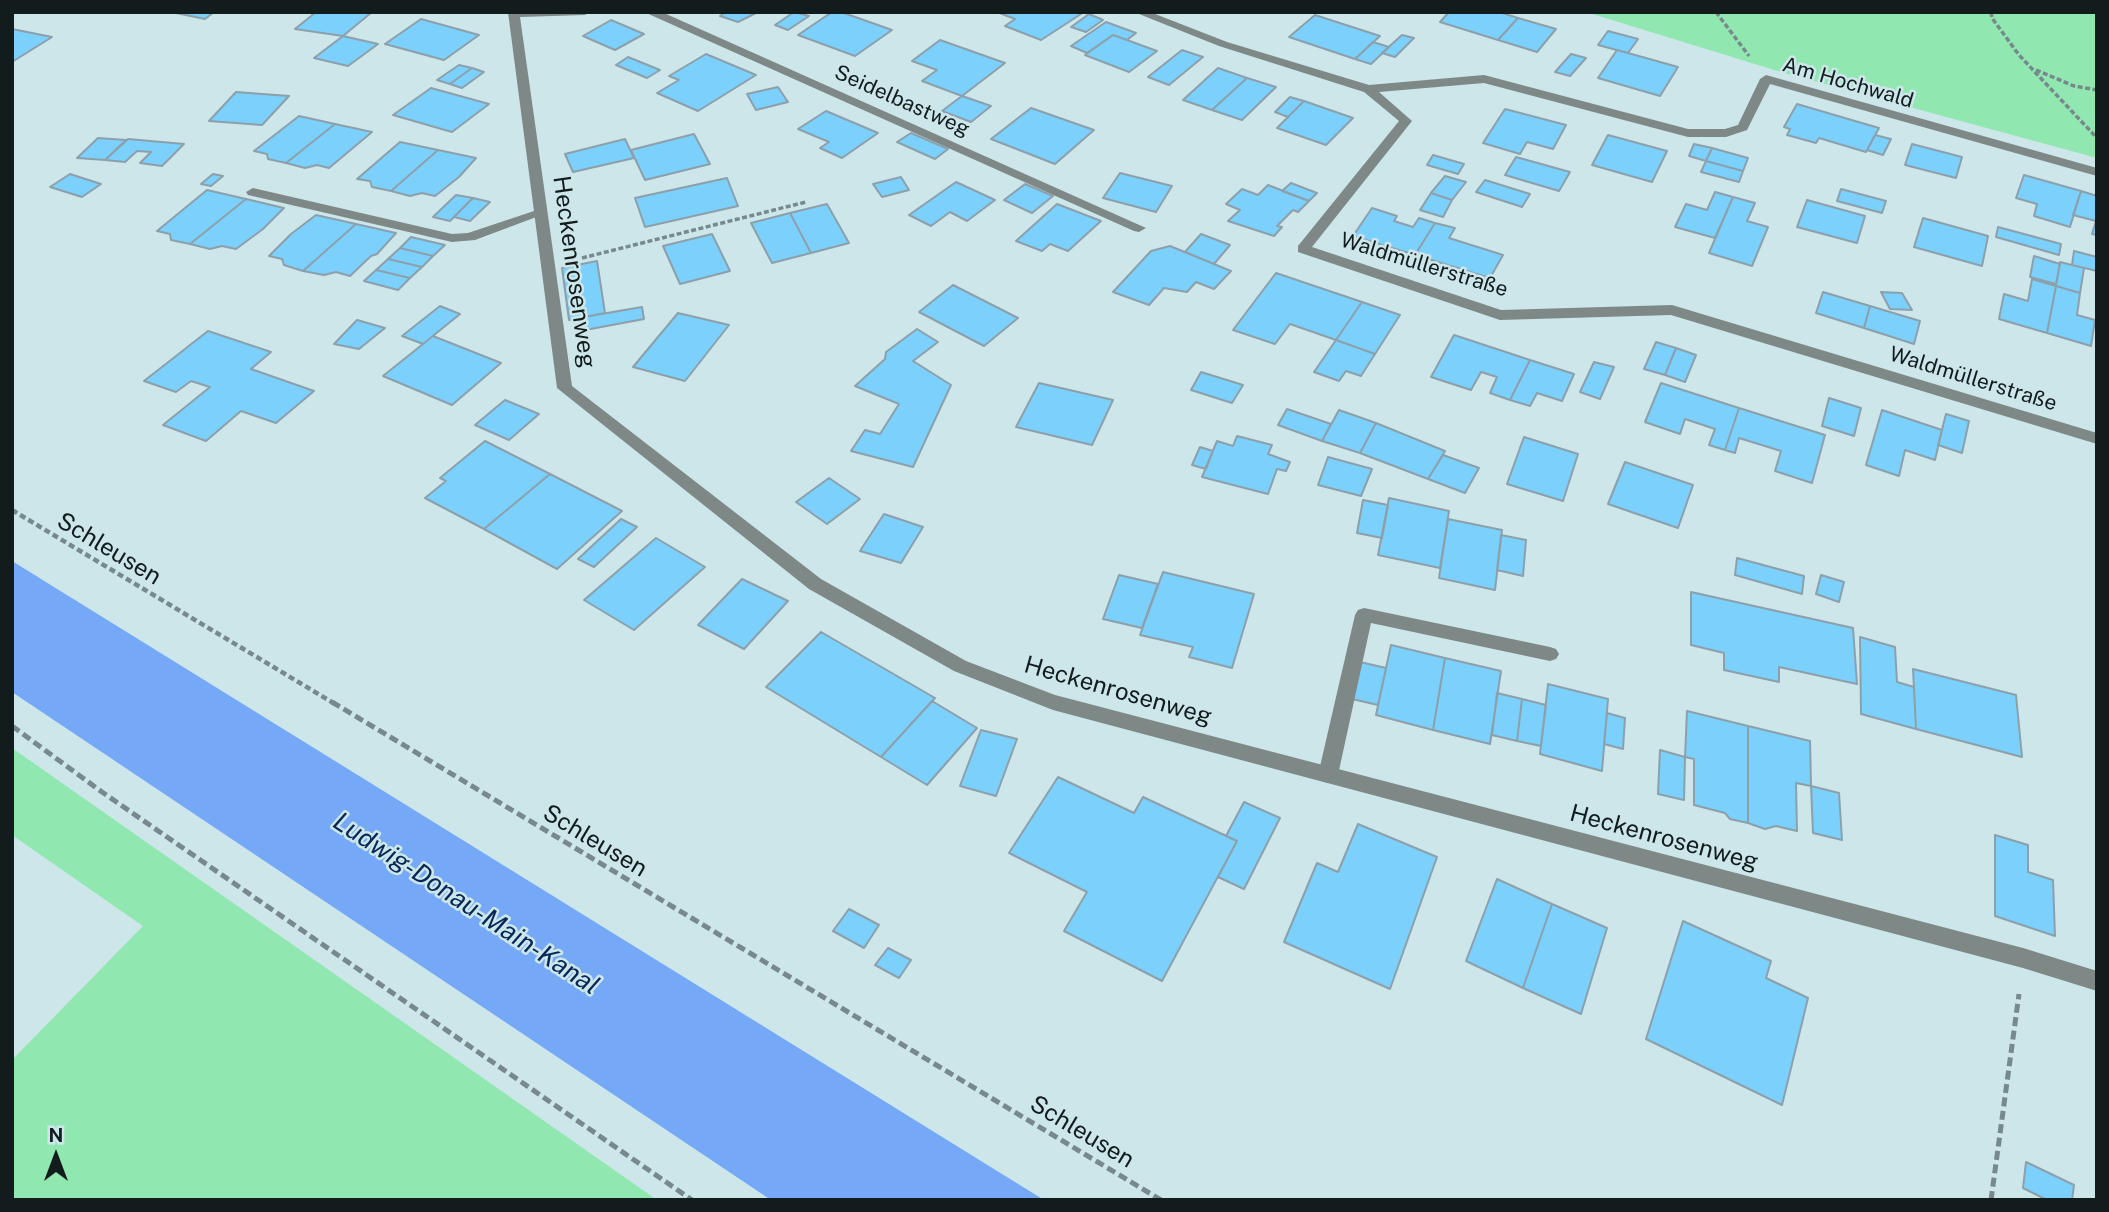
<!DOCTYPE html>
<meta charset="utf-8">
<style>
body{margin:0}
#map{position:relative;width:2109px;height:1212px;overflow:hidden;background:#cce6ea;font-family:"Public Sans",sans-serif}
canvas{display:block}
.frame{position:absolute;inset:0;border:14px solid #131c1d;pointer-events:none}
.north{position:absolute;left:21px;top:1121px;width:70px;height:70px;-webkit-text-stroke:5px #cce6ea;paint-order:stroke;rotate:0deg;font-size:19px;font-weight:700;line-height:28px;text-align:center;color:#131c1d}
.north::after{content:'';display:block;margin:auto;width:24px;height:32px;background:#131c1d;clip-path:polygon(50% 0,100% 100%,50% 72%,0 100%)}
</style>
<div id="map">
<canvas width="2109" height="1212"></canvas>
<div class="frame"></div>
<div class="north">N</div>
</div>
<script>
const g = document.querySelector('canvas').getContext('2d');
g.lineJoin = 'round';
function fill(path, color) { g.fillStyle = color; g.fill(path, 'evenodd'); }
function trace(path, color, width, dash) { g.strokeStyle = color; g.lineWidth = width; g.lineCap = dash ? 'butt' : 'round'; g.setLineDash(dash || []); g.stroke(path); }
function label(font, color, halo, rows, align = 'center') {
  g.font = font + ' "Public Sans",sans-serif'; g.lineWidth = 5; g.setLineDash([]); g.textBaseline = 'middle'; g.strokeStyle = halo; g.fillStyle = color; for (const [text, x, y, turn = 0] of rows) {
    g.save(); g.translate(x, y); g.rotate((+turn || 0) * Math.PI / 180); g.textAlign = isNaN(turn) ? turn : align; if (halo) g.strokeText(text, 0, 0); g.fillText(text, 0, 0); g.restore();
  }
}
const green = new Path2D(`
 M1586 12H2097V158L1781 72Z
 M12 748 657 1200H12V1060L143 926 12 835Z`);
const water = new Path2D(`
 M12 561 1044 1200H771L12 692Z`);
const building = new Path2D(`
 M171 12H214L205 19Z
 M316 12H372L343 36 295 29Z
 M726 12H758L738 22 720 16Z
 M794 12 809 16 788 30 775 25Z
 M832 12H841L892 30 855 56 798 35Z
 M997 12H1077L1081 14 1041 40 1005 26 1015 19Z
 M1449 12H1499L1518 18 1498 40 1440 22Z
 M1089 14 1103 20 1086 32 1071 27Z
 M1315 15 1380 36 1355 59 1289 37Z
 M1518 18 1556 29 1537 52 1498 40Z
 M421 19 479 35 444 60 385 44Z
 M611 20 644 34 615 50 583 36Z
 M1106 22 1136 33 1127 40 1113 35 1087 53 1071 46Z
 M12 29 52 37 12 62Z
 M1608 31 1638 39 1628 53 1598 45Z
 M1113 35 1127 40 1157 51 1129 72 1085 55Z
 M1402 35 1414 38 1395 57 1382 53Z
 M343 36 378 44 348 66 314 58Z
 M940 40 1005 63 962 96 922 81 937 70 912 61Z
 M1373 42 1389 47 1371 64 1355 59Z
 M1182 50 1203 57 1169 85 1148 77Z
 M1617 50 1628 53 1678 67 1660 96 1598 78Z
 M706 54 756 75 698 111 657 93 679 80 669 76Z
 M1571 54 1586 58 1570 76 1555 72Z
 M628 57 660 70 647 78 616 65Z
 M459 65 472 68 450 84 437 80Z
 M472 68 484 72 462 88 450 84Z
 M1218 68 1247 78 1212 110 1183 100Z
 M1247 78 1276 87 1242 120 1212 110Z
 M778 87 788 102 756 110 747 94Z
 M431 88 489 104 452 132 393 115Z
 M236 92 289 96 262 125 209 121Z
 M962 96 991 106 971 122 942 111Z
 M1290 97 1304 101 1288 117 1275 112Z
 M1304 101 1353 118 1326 145 1277 128Z
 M1797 104 1879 128 1866 152 1819 138 1816 143 1787 135 1790 129 1784 127Z
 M1031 108 1094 130 1055 164 991 139Z
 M1505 109 1566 125 1553 149 1527 142 1520 154 1483 143Z
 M826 111 878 133 842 158 820 148 829 142 798 129Z
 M299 116 335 124 286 163 268 159 267 154 254 151Z
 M335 124 372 132 329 168 317 165 305 168 286 163Z
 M911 133 948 149 935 159 897 142Z
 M694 134 710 164 645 180 631 150Z
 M1608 135 1667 151 1652 182 1592 165Z
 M1875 135 1891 139 1883 155 1867 150Z
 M98 138 126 140 105 160 77 158Z
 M128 139 184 144 162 166 140 163 151 152 137 151 125 162 105 160Z
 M625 139 634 158 573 172 565 154Z
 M400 142 438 150 391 191 372 187 370 181 357 179Z
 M1694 144 1712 148 1706 161 1689 156Z
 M1912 144 1962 157 1956 178 1905 165Z
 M1712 148 1748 158 1743 171 1706 161Z
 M438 150 476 158 459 177 435 196 422 193 410 196 391 191Z
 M1433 155 1464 164 1458 174 1427 165Z
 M1516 157 1570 172 1559 191 1505 175Z
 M1706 161 1743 171 1739 182 1701 172Z
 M1120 173 1172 186 1156 212 1103 198Z
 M70 174 101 184 82 197 50 187Z
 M213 174 223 176 211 186 201 184Z
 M2024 175 2081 191 2070 227 2034 216 2037 204 2016 198Z
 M1445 176 1466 182 1452 200 1431 193Z
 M901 177 909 190 882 197 873 184Z
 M727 178 738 206 645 227 635 198Z
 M1485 180 1530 194 1522 207 1476 192Z
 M956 182 995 200 967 221 950 212 931 226 909 215Z
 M1291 183 1317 193 1309 201 1282 191Z
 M1025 184 1053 196 1032 213 1004 200Z
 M1268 185 1309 201 1298 212 1293 210 1277 226 1282 227 1274 236 1228 221 1240 210 1226 204 1242 189 1258 195Z
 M1841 189 1886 201 1882 213 1837 201Z
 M207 190 246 199 190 244 171 240 170 234 157 231Z
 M2081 191 2097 196V235L2092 234 2096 221 2073 215Z
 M1715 192 1733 197 1715 238 1675 227 1686 204 1707 210Z
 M1431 193 1452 200 1443 217 1420 210Z
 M456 195 473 198 450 221 433 217Z
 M1733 197 1755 203 1747 221 1768 227 1752 266 1709 253Z
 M473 198 490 202 470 221 454 217Z
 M246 199 284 208 263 229 236 249 222 246 210 249 190 244Z
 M1807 200 1865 216 1857 243 1797 227Z
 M827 204 849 243 811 253 790 213Z
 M1057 204 1101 221 1068 251 1050 244 1042 251 1016 241Z
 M1372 208 1397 216 1394 221 1413 227 1419 218 1435 223 1415 255 1353 236Z
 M790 213 811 253 772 263 751 223Z
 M316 215 356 224 303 271 284 265 282 259 269 256 291 234Z
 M1923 218 1988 236 1982 266 1914 247Z
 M1435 223 1455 228 1449 238 1503 255 1490 278 1415 255Z
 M356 224 396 233 377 254 371 256 350 276 336 272 324 275 303 271Z
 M1998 227 2061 244 2059 255 1996 237Z
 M712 234 730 271 680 284 663 246Z
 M1201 234 1230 245 1214 264 1185 252Z
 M411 237 445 245 433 256 400 248Z
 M1170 246 1231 271 1214 289 1196 282 1187 292 1164 288 1149 305 1113 292 1151 251Z
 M400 248 433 256 422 267 388 259Z
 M2074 251 2097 257V271L2072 265Z
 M2034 256 2060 264 2056 284 2030 277Z
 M388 259 422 267 410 278 376 270Z
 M597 261 605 313 569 320 562 268Z
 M2060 262 2084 268 2080 293 2056 286Z
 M376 270 410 278 398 290 364 281Z
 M1276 273 1362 302 1336 340 1290 324 1275 344 1233 330Z
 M2032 279 2056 286 2047 333 1999 319 2004 294 2028 301Z
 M953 285 1018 318 984 346 919 312Z
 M2056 286 2080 293 2077 315 2095 320 2091 346 2047 333Z
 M1823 292 1870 306 1864 328 1816 313Z
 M1881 292 1902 293 1912 310 1890 309Z
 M1362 302 1400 315 1375 354 1336 340Z
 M440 306 460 314 423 344 402 336Z
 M1870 306 1920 321 1914 344 1864 328Z
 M642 307 644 319 580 331 578 318Z
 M678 313 729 325 685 381 633 367Z
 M357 320 385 328 359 349 334 344Z
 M917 329 938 342 913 361 951 385 913 467 851 451 865 430 880 434 899 404 855 386 885 359 886 352Z
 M208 331 271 352 251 369 314 391 276 423 241 411 206 441 163 425 210 387 191 381 176 392 144 381Z
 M1454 335 1530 360 1510 400 1490 393 1497 377 1481 372 1471 390 1431 377Z
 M433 336 501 363 452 405 383 376Z
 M1336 340 1375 354 1361 376 1346 371 1339 381 1314 372Z
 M1656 342 1676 348 1665 375 1644 369Z
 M1676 348 1696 355 1685 382 1665 375Z
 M1530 360 1574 374 1562 401 1537 393 1530 406 1510 400Z
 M1594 362 1614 367 1600 399 1580 392Z
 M1201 372 1243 385 1232 403 1191 390Z
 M1039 383 1113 400 1092 445 1016 427Z
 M1661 383 1739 408 1725 450 1709 445 1715 429 1685 419 1680 434 1645 422Z
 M1829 398 1861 408 1854 436 1822 426Z
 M505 400 539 414 509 440 475 425Z
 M1739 408 1825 435 1812 483 1775 471 1781 451 1739 438 1735 453 1725 450Z
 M1287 409 1331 424 1322 441 1278 425Z
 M1339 410 1376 423 1360 453 1322 441Z
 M1882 410 1942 430 1935 460 1905 450 1899 476 1866 465Z
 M1946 414 1969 421 1962 453 1938 445Z
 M1376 423 1445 451 1428 479 1360 453Z
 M1237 436 1272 445 1268 454 1290 462 1286 471 1277 469 1268 494 1202 477 1217 441 1233 446Z
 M1524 437 1578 454 1563 501 1507 484Z
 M485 441 550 474 484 529 425 498 446 481 440 478Z
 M1200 447 1213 451 1206 469 1192 465Z
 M1443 455 1479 468 1465 493 1428 479Z
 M1328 457 1372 469 1361 496 1318 485Z
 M1625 462 1693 485 1678 528 1608 504Z
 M550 474 622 511 557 569 484 529Z
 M829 478 860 499 827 524 796 502Z
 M1389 498 1449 511 1440 568 1378 555Z
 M1363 500 1388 505 1382 538 1357 533Z
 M884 514 923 527 901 563 860 551Z
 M621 519 637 527 594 567 578 559Z
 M1448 519 1502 530 1495 590 1439 578Z
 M1501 535 1526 540 1523 576 1497 570Z
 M656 538 705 567 634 630 584 600Z
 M1737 558 1804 576 1802 594 1735 575Z
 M1163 572 1254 594 1232 668 1189 657 1193 647 1140 635Z
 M1119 575 1158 584 1142 628 1103 619Z
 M1821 575 1844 582 1839 602 1816 594Z
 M742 579 788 601 744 649 698 625Z
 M1691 592 1853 628 1857 684 1779 667V682L1724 670V653L1691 645Z
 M821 632 935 698 881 757 766 687Z
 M1860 637 1895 647 1897 682 1914 687 1916 729 1861 714Z
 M1391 645 1445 658 1433 730 1376 715Z
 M1445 658 1501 671 1490 744 1433 730Z
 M1360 662 1386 668 1378 705 1352 699Z
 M1913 669 2016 695 2022 757 1916 729Z
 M1548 684 1608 699 1602 771 1540 754Z
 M1497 693 1522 699 1517 741 1492 735Z
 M1522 699 1546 705 1541 746 1517 741Z
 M932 701 977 728 927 785 881 757Z
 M1687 711 1748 726V823L1730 819 1725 813 1694 805V759L1685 757Z
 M1607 713 1625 718 1623 749 1604 744Z
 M1748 726 1810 741 1811 786 1796 783 1797 831 1776 826 1765 829 1748 823Z
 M981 730 1017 739 996 796 960 786Z
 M1660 750 1685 757 1684 800 1658 794Z
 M1058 777 1134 813 1143 797 1237 841 1162 981 1064 931 1087 892 1009 853Z
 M1811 786 1839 793 1842 840 1813 833Z
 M1244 802 1280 818 1244 889 1218 877 1237 841 1226 836Z
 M1358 824 1437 857 1390 989 1284 942 1317 863 1338 872Z
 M1995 835 2028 845V872L2053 880 2055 936 1995 916Z
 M1497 879 1552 904 1523 988 1466 961Z
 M1552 904 1607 928 1581 1014 1523 988Z
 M849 909 879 925 864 948 833 931Z
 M1683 921 1771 961 1766 978 1808 998 1782 1105 1646 1039Z
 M888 948 911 960 899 978 875 965Z
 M2026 1162 2074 1185 2072 1200H2047L2023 1188Z`);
const pathFar2 = new Path2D(`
 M1716 12 1749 56
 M1991 12 1992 18 2019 55 2096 137
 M2036 70 2074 86 2097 90
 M582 258 806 202`);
const pathFar1 = new Path2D(`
 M12 510 335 704`);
const path = new Path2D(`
 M332 702 1161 1200
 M12 726 102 792 692 1200
 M1991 1200 2019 994`);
const lane = new Path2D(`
 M253 188 452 234 468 233 540 209 547 213 475 240 452 242 248 195 246 192Z
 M1364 608 1550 647 1556 649 1559 654 1556 659 1550 661 1371 623 1338 775 1335 781 1328 783 1321 781 1318 775 1355 615 1358 610Z`);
const street = new Path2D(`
 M508 12H590L585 15 520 17 572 386 821 579 966 661 1055 695 2023 948 2097 971V991L2023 968 1053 710 954 671 809 589 557 388Z
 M644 12 664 13 1146 228 1139 232 1134 231Z
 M1134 12H1150L1227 42 1369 85 1484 75 1688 129H1725L1738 125 1760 79 1766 75 2097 168V176L1770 84 1747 130 1726 137H1688L1484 83 1379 92 1412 121 1312 247 1501 310 1672 305 2097 433V444L1671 315 1500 320 1298 252V246L1399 121 1364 92 1219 46Z`);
const farStreetnames = [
 ["Am Hochwald",1848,83,16],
 ["Seidelbastweg",902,101,24],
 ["Waldmüllerstraße",1424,265,17],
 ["Waldmüllerstraße",1973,379,17]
];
const streetNames = [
 ["Heckenrosenweg",574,272,82],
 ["Schleusen",109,549,31],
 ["Heckenrosenweg",1118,691,16],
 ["Heckenrosenweg",1664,838,15],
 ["Schleusen",595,841,31],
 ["Schleusen",1082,1132,31]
];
const waterNames = [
 ["Ludwig-Donau-Main-Kanal",466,904,33]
];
fill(green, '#90e7b0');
fill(water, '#75a8f7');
fill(building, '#7cd0fc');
trace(building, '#8ca0ab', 2);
trace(pathFar2, '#77898c', 3.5, [5, 2.5]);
trace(pathFar1, '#77898c', 4.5, [6, 3.5]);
trace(path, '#77898c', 5, [9, 4.5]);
fill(lane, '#7e8886');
fill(street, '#7e8886');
label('21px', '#131c1d', '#cce6ea', farStreetnames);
label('24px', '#131c1d', '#cce6ea', streetNames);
label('italic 26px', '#062757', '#cce6ea', waterNames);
</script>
